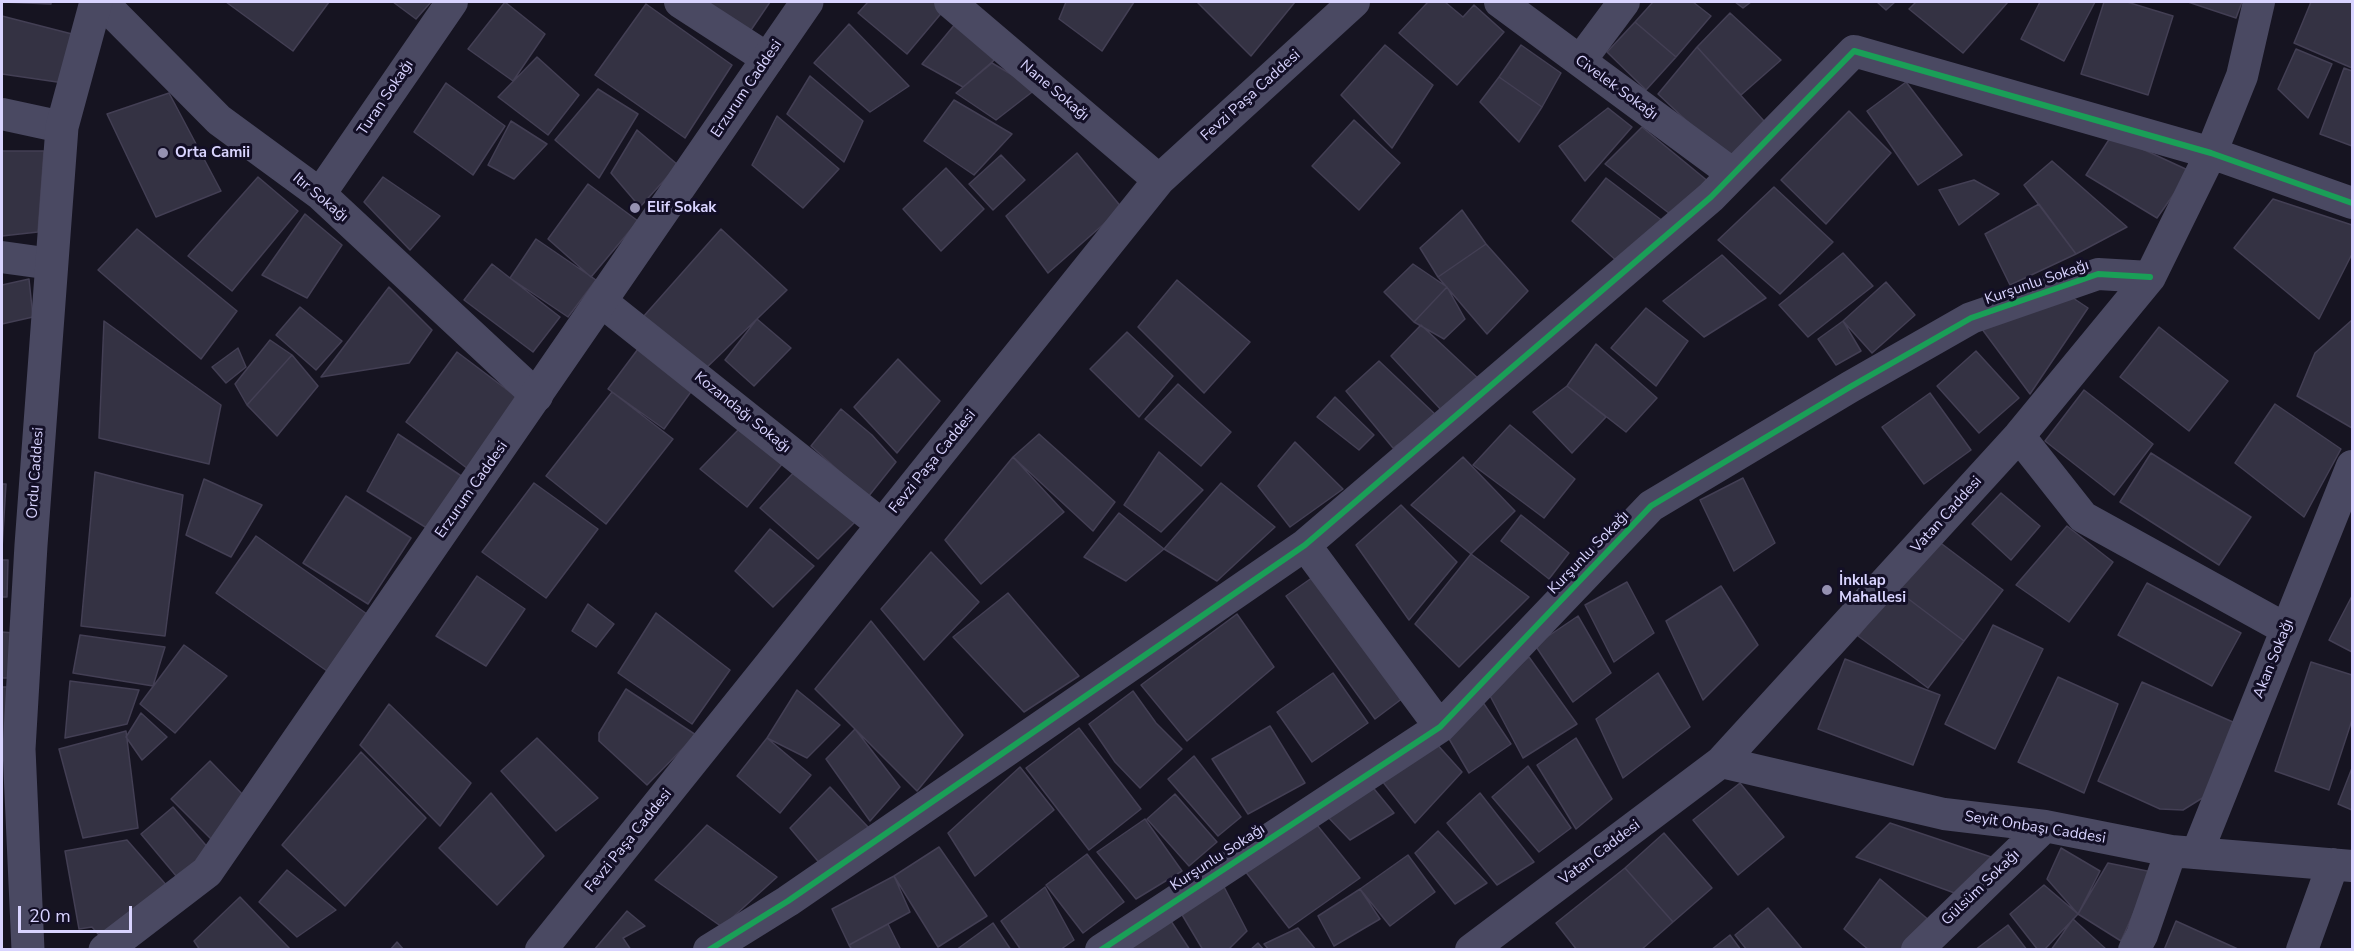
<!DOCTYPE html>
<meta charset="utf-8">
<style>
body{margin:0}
#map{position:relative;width:2354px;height:951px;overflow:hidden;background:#161421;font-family:"Nunito Sans",sans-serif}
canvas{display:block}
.frame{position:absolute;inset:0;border:3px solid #d9d4ff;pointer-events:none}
.scale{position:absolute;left:18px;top:906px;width:114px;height:27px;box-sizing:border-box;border:3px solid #d9d4ff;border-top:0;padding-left:8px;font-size:18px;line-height:21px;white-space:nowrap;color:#d9d4ff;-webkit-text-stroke:4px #130f26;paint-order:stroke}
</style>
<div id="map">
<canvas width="2354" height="951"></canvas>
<div class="frame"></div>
<div class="scale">20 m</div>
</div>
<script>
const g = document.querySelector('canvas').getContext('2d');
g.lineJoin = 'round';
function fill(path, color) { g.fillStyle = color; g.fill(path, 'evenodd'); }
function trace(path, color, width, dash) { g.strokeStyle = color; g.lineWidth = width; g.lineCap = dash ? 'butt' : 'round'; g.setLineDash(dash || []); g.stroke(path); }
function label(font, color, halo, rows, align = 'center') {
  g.font = font + ' "Nunito Sans",sans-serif'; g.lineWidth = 6; g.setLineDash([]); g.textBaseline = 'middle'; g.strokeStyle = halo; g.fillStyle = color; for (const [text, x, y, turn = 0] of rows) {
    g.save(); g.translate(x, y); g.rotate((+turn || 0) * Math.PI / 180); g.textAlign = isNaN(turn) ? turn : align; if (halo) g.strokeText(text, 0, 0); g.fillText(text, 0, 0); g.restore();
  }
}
const building = new Path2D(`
 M2 2H51V4Z
 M226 2H329L293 51Z
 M393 2H431L416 19Z
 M505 2 545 34 513 81 468 49Z
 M706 2H770L749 33Z
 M868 2H935L944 10 907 54 858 13Z
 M1066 2H1134L1102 51 1059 19Z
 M1197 2H1295L1251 56Z
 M1428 2H1445L1463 17 1474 5 1504 32 1457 85 1399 33Z
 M1653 2H1693L1711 16 1676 57 1635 22Z
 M1735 2H1751L1743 8Z
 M1877 2H1895L1886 10Z
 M1916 2H2008L1963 53 1909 9Z
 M2040 2H2095L2064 61 2021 39Z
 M2104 2H2127L2173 16 2148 95 2081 74Z
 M2188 2H2242L2236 18Z
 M2311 2H2352V68L2294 43Z
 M646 4 732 65 685 138 595 75Z
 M1730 13 1781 60 1741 95 1697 47Z
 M2 16 72 34 64 83 2 74Z
 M1635 22 1676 57 1646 90 1607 52Z
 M956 23 999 56 963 87 922 64Z
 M849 24 909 86 870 112 814 63Z
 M1385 45 1433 85 1392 148 1341 95Z
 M1521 45 1561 73 1542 107 1499 77Z
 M1697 47 1774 132 1738 169 1658 94Z
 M2296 49 2332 64 2308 118 2278 89Z
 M537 57 579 95 548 135 498 97Z
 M992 63 1036 89 996 120 956 93Z
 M2344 68 2352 71V146L2320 134Z
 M810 76 863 121 844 162 787 114Z
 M1499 77 1542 107 1519 142 1480 102Z
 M1906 82 1962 155 1918 185 1867 111Z
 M446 83 505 126 473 175 414 132Z
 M598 89 638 114 599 178 555 140Z
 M169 93 221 191 156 217 107 114Z
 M954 100 1012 134 974 175 924 141Z
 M1608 108 1632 127 1585 181 1559 146Z
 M1849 111 1891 153 1826 224 1781 180Z
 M777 116 839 169 803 208 752 165Z
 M1354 120 1400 163 1359 210 1312 166Z
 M511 121 547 144 514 179 488 165Z
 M1642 127 1709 182 1674 217 1605 164Z
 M637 130 678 165 640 207 611 173Z
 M2112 135 2190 171 2157 218 2086 175Z
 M2 151H44L38 232 2 236Z
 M1077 153 1122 208 1048 273 1006 216Z
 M1001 155 1025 180 993 210 969 184Z
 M2052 161 2127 227 2076 254 2024 185Z
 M946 168 984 209 941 251 903 209Z
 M258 177 298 211 232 291 188 256Z
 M383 177 440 216 410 250 364 202Z
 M1606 178 1668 225 1619 263 1572 221Z
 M1974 180 1999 194 1959 225 1939 190Z
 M588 184 638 221 591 277 548 239Z
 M1774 187 1833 242 1780 294 1718 240Z
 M2273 199 2352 225V254L2319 319 2234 248Z
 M2039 204 2076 254 2010 285 1985 234Z
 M1462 210 1486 244 1438 277 1420 248Z
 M305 214 342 245 307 298 262 275Z
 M137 229 237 311 201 359 98 270Z
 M721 229 787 290 703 371 643 317Z
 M536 239 596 280 568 317 510 278Z
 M1486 244 1528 291 1487 334 1438 277Z
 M1843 253 1873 286 1808 337 1779 305Z
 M1722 255 1766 298 1704 337 1663 301Z
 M492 264 560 317 533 352 464 300Z
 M1413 264 1447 287 1414 322 1384 292Z
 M29 279 33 317 2 324V285Z
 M1177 280 1250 342 1204 393 1138 327Z
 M1886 282 1915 315 1872 353 1843 321Z
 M389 287 432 330 409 363 321 377Z
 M1447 287 1465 319 1444 339 1414 322Z
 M2073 298 2088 308 2030 394 1982 329Z
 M300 307 342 341 316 370 276 335Z
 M1646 308 1688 341 1656 386 1611 348Z
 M757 319 791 348 754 386 725 360Z
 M2352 320V428L2297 396 2315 353Z
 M104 321 221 405 209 464 99 438Z
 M1843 321 1861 351 1836 365 1818 339Z
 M1421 325 1482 382 1444 413 1391 356Z
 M2159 327 2228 381 2189 431 2120 377Z
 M1127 332 1173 376 1139 417 1090 369Z
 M270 340 292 355 247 405 235 384Z
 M1596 344 1657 398 1626 432 1567 386Z
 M238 348 246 367 226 383 212 367Z
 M638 349 693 389 664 429 608 389Z
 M1976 351 2019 398 1979 433 1937 386Z
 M457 352 518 398 472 472 406 422Z
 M292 355 318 386 277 436 247 405Z
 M898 359 940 401 897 453 854 407Z
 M1379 361 1438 417 1393 448 1346 391Z
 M1178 384 1231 432 1201 466 1145 419Z
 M1567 386 1606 417 1572 453 1533 412Z
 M2084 390 2153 444 2114 495 2045 441Z
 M612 392 673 439 606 524 546 476Z
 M1930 393 1971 450 1924 484 1882 427Z
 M1335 397 1374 435 1359 450 1317 417Z
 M2275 404 2341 449 2304 517 2235 463Z
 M841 409 872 435 896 462 868 497 811 446Z
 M1510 425 1575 479 1544 518 1473 465Z
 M741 427 783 463 747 507 700 469Z
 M398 434 469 481 430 530 367 491Z
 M1039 434 1115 502 1093 531 1013 457Z
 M1295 442 1343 489 1290 527 1258 486Z
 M1159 452 1203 490 1161 532 1124 505Z
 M2151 453 2251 517 2219 565 2120 502Z
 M1013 457 1064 512 981 584 945 540Z
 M1463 457 1515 511 1471 554 1411 505Z
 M797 469 856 521 818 559 760 508Z
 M95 472 183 495 165 636 81 626Z
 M1743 478 1775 543 1734 571 1700 500Z
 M204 479 262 505 231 557 186 535Z
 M534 483 598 529 546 598 482 552Z
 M1221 483 1275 527 1217 581 1164 549Z
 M2 484H6L2 549Z
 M2001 493 2040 526 2011 560 1972 524Z
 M346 496 411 538 368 604 303 563Z
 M1401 505 1457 562 1409 620 1356 545Z
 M1119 513 1164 549 1126 581 1084 557Z
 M1521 515 1569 553 1549 579 1501 541Z
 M2067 526 2113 562 2069 622 2016 585Z
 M770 529 814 566 773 607 735 571Z
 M256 536 367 614 327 671 216 593Z
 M1934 538 2003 590 1964 641 1894 588Z
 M931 552 979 602 924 660 881 609Z
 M1471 554 1529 597 1459 667 1415 624Z
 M2 560H8L7 597H2Z
 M1323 570 1411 692 1375 719 1286 596Z
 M477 576 525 609 486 666 436 636Z
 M1627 582 1654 633 1614 662 1585 605Z
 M2147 583 2241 633 2212 686 2118 635Z
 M1721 586 1758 645 1703 700 1666 621Z
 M1894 588 1964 641 1928 688 1858 636Z
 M1008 593 1079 676 1024 712 953 637Z
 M2352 596V652L2329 640Z
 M588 604 614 624 596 647 572 631Z
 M656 613 730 670 692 724 618 673Z
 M1237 614 1274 667 1187 741 1141 685Z
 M1578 616 1611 673 1573 702 1535 645Z
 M871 621 963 735 917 791 815 689Z
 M1993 625 2043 649 1995 749 1945 724Z
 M2 632 14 633 12 678H2Z
 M80 635 165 647 153 686 73 673Z
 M184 645 227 676 175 733 140 704Z
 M1529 657 1577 724 1523 758 1488 692Z
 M1845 659 1940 695 1913 765 1818 729Z
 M2311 662 2352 675V720L2329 790 2275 771Z
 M1333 673 1368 723 1312 762 1277 712Z
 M1658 673 1690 727 1623 778 1596 719Z
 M2058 677 2118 704 2084 793 2018 762Z
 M70 681 139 690 127 724 65 738Z
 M2142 682 2242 726 2212 792 2183 810 2160 809 2098 781Z
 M2 687H15L11 740 2 739Z
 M626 689 696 735 647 785 599 741V733Z
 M797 690 840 725 807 758 767 738Z
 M1133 691 1156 723 1182 749 1140 788 1115 762 1089 724Z
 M1480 698 1511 744 1469 773 1448 737Z
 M389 704 471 783 440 826 360 745Z
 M141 713 167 737 142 760 126 737Z
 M1270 726 1305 783 1248 814 1212 759Z
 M1079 728 1141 809 1089 850 1026 768Z
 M855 729 900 787 870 821 826 759Z
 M126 731 138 828 83 838 59 749Z
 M537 738 598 798 556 831 501 771Z
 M767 738 811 775 780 813 737 776Z
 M1576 738 1612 799 1576 829 1537 765Z
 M1434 741 1462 772 1415 823 1379 777Z
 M361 752 426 818 345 906 282 845Z
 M1194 756 1241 817 1218 836 1168 779Z
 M210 761 250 802 212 840 171 799Z
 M1528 766 1571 828 1539 852 1492 797Z
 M1020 767 1054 810 975 876 948 833Z
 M2352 768V810L2338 804Z
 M1740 783 1784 837 1738 875 1693 820Z
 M1370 784 1394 813 1350 840 1324 813Z
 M830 787 869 828 822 866 790 828Z
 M491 793 544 856 497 905 439 848Z
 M1480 793 1534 862 1497 885 1447 823Z
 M1175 794 1217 842 1189 866 1147 819Z
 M173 807 210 850 177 877 141 834Z
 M1145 819 1182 871 1136 899 1097 852Z
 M1313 820 1360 878 1289 928 1245 871Z
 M1890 823 1991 857 1960 895 1856 857Z
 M707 825 777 877 722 927 655 880Z
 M1438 831 1487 883 1455 904 1415 853Z
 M1664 833 1712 888 1673 922 1625 868Z
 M127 840 168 887 105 942 92 927 79 929 65 851Z
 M939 847 987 916 938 947 894 876Z
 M2061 848 2100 871 2078 914 2047 879Z
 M1087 854 1124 902 1083 933 1046 885Z
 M1408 855 1435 892 1390 926 1360 889Z
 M2108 863 2152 872 2121 941 2078 914Z
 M1625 868 1673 922 1641 950H1577L1556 923Z
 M287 870 336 910 297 937 259 902Z
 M894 876 910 912 849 945 832 909Z
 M1880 879 1930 921 1900 950H1869L1844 929Z
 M1222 883 1247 931 1228 950H1203L1181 913Z
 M2044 885 2078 914 2044 950H2038L2010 914Z
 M1045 887 1074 940 1060 950H1021L1001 921Z
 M1360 889 1380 919 1334 946 1318 916Z
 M240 897 291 950H200L194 941Z
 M1768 908 1803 950H1747L1735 935Z
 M627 911 645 926 623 938 631 950H594Z
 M1169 918 1190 950H1129Z
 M2073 919 2107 950H2051Z
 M2176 921 2240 950H2164Z
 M993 923 1011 950H956Z
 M888 924 901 950H852L849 945Z
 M2008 925 2027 950H1975Z
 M1298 928 1316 950H1269L1264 944Z
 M1730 935 1741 950H1711Z
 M397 942 404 950H390Z
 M1258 943 1264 950H1250Z`);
const minor = new Path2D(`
 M102 2 219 120 320 194 537 396
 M680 2 768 59
 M950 2 1159 180
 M1500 2 1733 174
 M1580 61 1624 2
 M2 114 62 127
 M320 194 452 2
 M2 257 52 264
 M602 302 882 525
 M2019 436 2083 517 2286 629
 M1305 545 1440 727
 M1721 762 1944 814 2045 826 2171 851 2352 866
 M2197 853 2352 466
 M541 950 1159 180 1354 2
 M709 950 788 901 1305 545 1711 197 1854 51 2211 153 2352 203
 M1101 950 1440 727 1651 506 1850 387 1971 318 2098 274 2150 277
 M1471 950 1721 762 2019 436 2150 277 2211 153 2242 76 2259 2
 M1917 950 2045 826
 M2134 950 2142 935 2171 851
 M2302 950 2333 864`);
const tertiary = new Path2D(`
 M28 950 19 749 31 545 62 127 96 2
 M105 950 207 872 807 2`);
const cycleway = new Path2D(`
 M709 950 788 901 1305 545 1711 197 1854 51 2211 153 2352 203
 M1101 950 1440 727 1651 506 1850 387 1971 318 2098 274 2150 277`);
const markers = [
 [163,153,6,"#9591b1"],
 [635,208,6,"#9591b1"],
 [1827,590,6,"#9591b1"]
];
const streetNames = [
 ["Civelek Sokağı",1616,88,36],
 ["Erzurum Caddesi",747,89,-56],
 ["Nane Sokağı",1054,91,40],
 ["Fevzi Paşa Caddesi",1251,96,-42],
 ["Turan Sokağı",386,98,-56],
 ["Itır Sokağı",320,198,40],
 ["Kurşunlu Sokağı",2037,283,-19],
 ["Kozandağı Sokağı",742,413,39],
 ["Fevzi Paşa Caddesi",933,462,-51],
 ["Ordu Caddesi",36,473,-86],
 ["Erzurum Caddesi",472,490,-55],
 ["Vatan Caddesi",1947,515,-48],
 ["Kurşunlu Sokağı",1589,553,-46],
 ["Akan Sokağı",2274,659,-68],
 ["Seyit Onbaşı Caddesi",2035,828,9],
 ["Fevzi Paşa Caddesi",629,841,-51],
 ["Vatan Caddesi",1600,853,-37],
 ["Kurşunlu Sokağı",1218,858,-33],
 ["Gülsüm Sokağı",1981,888,-44]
];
const poiNames = [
 ["Orta Camii",175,153],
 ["Elif Sokak",647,208],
 ["İnkılap",1839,581],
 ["Mahallesi",1839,598]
];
fill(building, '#343243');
trace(building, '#433f54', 1.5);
trace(minor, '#4a4962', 32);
trace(tertiary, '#4a4962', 33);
trace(cycleway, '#1a9f57', 6);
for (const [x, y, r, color] of markers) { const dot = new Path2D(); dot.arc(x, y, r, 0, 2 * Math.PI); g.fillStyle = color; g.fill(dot); trace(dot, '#130f26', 2); }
label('15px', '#d9d4ff', '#130f26', streetNames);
label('bold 15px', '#d9d4ff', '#130f26', poiNames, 'left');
</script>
